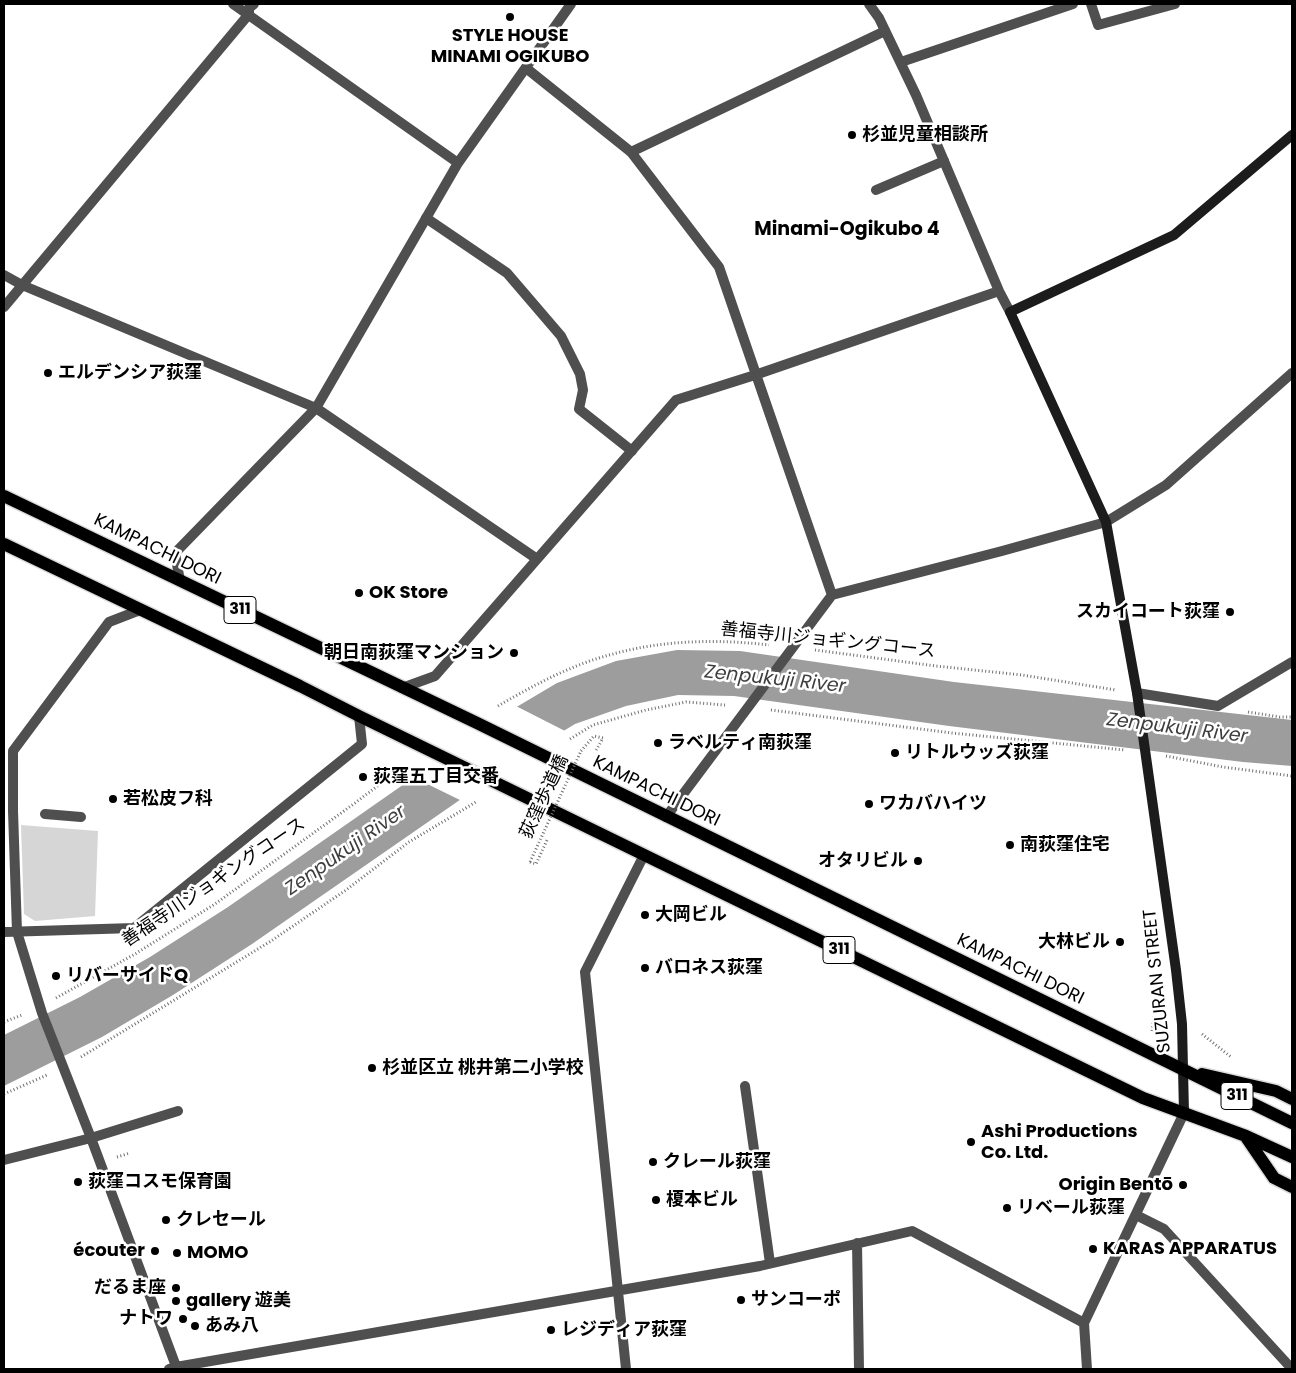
<!DOCTYPE html>
<meta charset="utf-8">
<style>
body{margin:0}
#map{position:relative;width:1296px;height:1373px;overflow:hidden;background:#fff;font-family:Poppins,sans-serif}
canvas{display:block}
.frame{position:absolute;inset:0;border:5px solid #000;pointer-events:none}
</style>
<div id="map">
<canvas width="1296" height="1373"></canvas>
<div class="frame"></div>
</div>
<script>
const g = document.querySelector('canvas').getContext('2d');
g.lineJoin = 'round';
function fill(path, color) { g.fillStyle = color; g.fill(path, 'evenodd'); }
function trace(path, color, width, dash) { g.strokeStyle = color; g.lineWidth = width; g.lineCap = dash ? 'butt' : 'round'; g.setLineDash(dash || []); g.stroke(path); }
function label(font, color, halo, rows, align = 'center') {
  g.font = font + ' Poppins,"Noto Sans JP",sans-serif'; g.lineWidth = 5; g.setLineDash([]); g.textBaseline = 'middle'; g.strokeStyle = halo; g.fillStyle = color; for (const [text, x, y, turn = 0] of rows) {
    g.save(); g.translate(x, y); g.rotate((+turn || 0) * Math.PI / 180); g.textAlign = isNaN(turn) ? turn : align; if (halo) g.strokeText(text, 0, 0); g.fillText(text, 0, 0); g.restore();
  }
}
const green = new Path2D(`
 M21 825 98 831 95 916 35 921 24 914Z`);
const water = new Path2D(`
 M677 650 740 651 954 682 1292 720V766L1243 762 949 726 734 696 678 695 626 706 575 724 529 752 252 944 173 995 102 1037 4 1086V1035L80 997 150 957 228 907 503 715 557 683 616 661Z`);
const pier = new Path2D(`
 M514 705 567 732 530 754 462 801 411 776Z`);
const path = new Path2D(`
 M815 650 936 666 1022 675 1116 690
 M498 706C534 685 573 664 613 654 663 640 718 639 769 645
 M771 710 952 733 1125 750
 M1248 712 1280 717H1292
 M570 739 593 725 646 710 686 702 725 705
 M581 751 594 736 603 738 595 752
 M1166 756 1223 767 1292 776
 M530 862 536 864 548 838
 M56 998 135 954 215 904 355 803 392 775 403 765
 M4 1022 22 1015
 M1152 1031 1155 1011 1161 1013
 M1202 1034 1231 1057
 M81 1057 271 941 346 890 409 842 476 802
 M4 1094 47 1075
 M117 1157 130 1153`);
const lane = new Path2D(`
 M901 62 1073 4
 M631 152 885 31
 M876 190 944 161
 M426 218 507 273 561 336 580 374 583 390 579 409 632 451
 M45 814 81 817
 M745 1086 770 1263`);
const street = new Path2D(`
 M233 4 458 163
 M869 4 879 18 916 95 999 291 1010 312
 M1091 4 1098 25 1175 4
 M526 68 631 152 719 267 832 595
 M4 275 22 285 316 408 537 559
 M4 307 249 14V8L254 4
 M180 581 175 553 316 408 458 163 571 4
 M140 610 109 622 13 751V811L17 932 42 1013 91 1138 177 1369
 M402 688 435 676 676 400 755 375 999 291
 M1137 693 1218 706 1292 662
 M666 817 832 595 1002 551 1106 522 1166 485 1292 373
 M4 932 134 928 362 744 359 716
 M4 1160 91 1138 178 1111
 M1136 1215 1164 1229 1292 1369
 M857 1243 859 1369
 M169 1369 176 1367 760 1266 912 1231 1084 1323
 M626 1369 585 972 644 855
 M1087 1369 1084 1323 1184 1113`);
const secondary = new Path2D(`
 M1184 1113 1182 1024 1176 970 1137 693 1106 522 1010 312 1174 235 1292 135`);
const primary = new Path2D(`
 M4 496 477 723 1292 1123
 M4 544 300 686 359 716 1143 1098 1246 1136 1292 1157
 M1202 1074 1276 1091 1292 1099
 M1246 1137 1274 1178 1292 1187`);
const pathBridge = new Path2D(`
 M530 862 581 751`);
const markers = [
 [510,17,5,"#000"],
 [852,135,5,"#000"],
 [48,373,5,"#000"],
 [359,593,5,"#000"],
 [1230,612,5,"#000"],
 [514,653,5,"#000"],
 [658,743,5,"#000"],
 [895,753,5,"#000"],
 [363,777,5,"#000"],
 [113,799,5,"#000"],
 [869,804,5,"#000"],
 [1010,845,5,"#000"],
 [918,861,5,"#000"],
 [645,915,5,"#000"],
 [1120,942,5,"#000"],
 [645,968,5,"#000"],
 [56,976,5,"#000"],
 [372,1068,5,"#000"],
 [971,1142,5,"#000"],
 [653,1162,5,"#000"],
 [78,1182,5,"#000"],
 [1183,1185,5,"#000"],
 [656,1200,5,"#000"],
 [1007,1208,5,"#000"],
 [166,1220,5,"#000"],
 [1093,1249,5,"#000"],
 [155,1251,5,"#000"],
 [177,1253,5,"#000"],
 [176,1288,5,"#000"],
 [741,1300,5,"#000"],
 [176,1301,5,"#000"],
 [183,1319,5,"#000"],
 [195,1326,5,"#000"],
 [551,1330,5,"#000"]
];
const shields = [
 [240,610,32],
 [839,950,32],
 [1237,1096,32]
];
const shieldNames = [
 ["311",240,610],
 ["311",839,950],
 ["311",1237,1096]
];
const poiNames = [
 ["STYLE HOUSE",510,36,"center"],
 ["MINAMI OGIKUBO",510,57,"center"],
 ["杉並児童相談所",862,135],
 ["エルデンシア荻窪",58,373],
 ["OK Store",369,593],
 ["スカイコート荻窪",1220,612,"right"],
 ["朝日南荻窪マンション",504,653,"right"],
 ["ラベルティ南荻窪",668,743],
 ["リトルウッズ荻窪",905,753],
 ["荻窪五丁目交番",373,777],
 ["若松皮フ科",123,799],
 ["ワカバハイツ",879,804],
 ["南荻窪住宅",1020,845],
 ["オタリビル",908,861,"right"],
 ["大岡ビル",655,915],
 ["大林ビル",1110,942,"right"],
 ["バロネス荻窪",655,968],
 ["リバーサイドQ",66,976],
 ["杉並区立 桃井第二小学校",382,1068],
 ["Ashi Productions",981,1132],
 ["Co. Ltd.",981,1153],
 ["クレール荻窪",663,1162],
 ["荻窪コスモ保育園",88,1182],
 ["Origin Bentō",1173,1185,"right"],
 ["榎本ビル",666,1200],
 ["リベール荻窪",1017,1208],
 ["クレセール",176,1220],
 ["KARAS APPARATUS",1103,1249],
 ["écouter",145,1251,"right"],
 ["MOMO",187,1253],
 ["だるま座",166,1288,"right"],
 ["サンコーポ",751,1300],
 ["gallery 遊美",186,1301],
 ["ナトワ",173,1319,"right"],
 ["あみ八",205,1326],
 ["レジディア荻窪",561,1330]
];
const streetNames = [
 ["KAMPACHI DORI",157,550,26],
 ["善福寺川ジョギングコース",828,641,6],
 ["KAMPACHI DORI",656,792,26],
 ["荻窪歩道橋",545,797,-65],
 ["善福寺川ジョギングコース",214,883,-34],
 ["KAMPACHI DORI",1020,970,26],
 ["SUZURAN STREET",1158,981,-96]
];
const neighbourhoodNames = [
 ["Minami-Ogikubo 4",847,230]
];
const waterNames = [
 ["Zenpukuji River",775,680,6],
 ["Zenpukuji River",1177,729,7],
 ["Zenpukuji River",346,851,-35]
];
fill(green, '#d6d6d6');
fill(water, '#9d9d9d');
fill(pier, '#fff');
trace(primary, '#dbdbdb', 15);
trace(path, '#717171', 3, [1, 2.5]);
trace(lane, '#4f4f4f', 10);
trace(street, '#4f4f4f', 10);
trace(secondary, '#1c1c1c', 10);
trace(primary, '#000', 12);
trace(pathBridge, '#717171', 3, [1, 2.5]);
for (const [x, y, r, color] of markers) { const dot = new Path2D(); dot.arc(x, y, r, 0, 2 * Math.PI); g.fillStyle = color; g.fill(dot); trace(dot, '#fff', 2); }
for (const [x, y, w] of shields) { const box = new Path2D(); box.roundRect(x - w / 2, y - 13.5, w, 27, 4); g.fillStyle = '#fff'; g.fill(box); trace(box, '#000', 1); }
label('bold 16px', '#000', null, shieldNames);
label('bold 18px', '#000', '#fff', poiNames, 'left');
label('18px', '#000', '#fff', streetNames);
label('bold 19px', '#000', '#fff', neighbourhoodNames);
label('italic 19px', '#3e3e3e', '#fff', waterNames);
</script>
